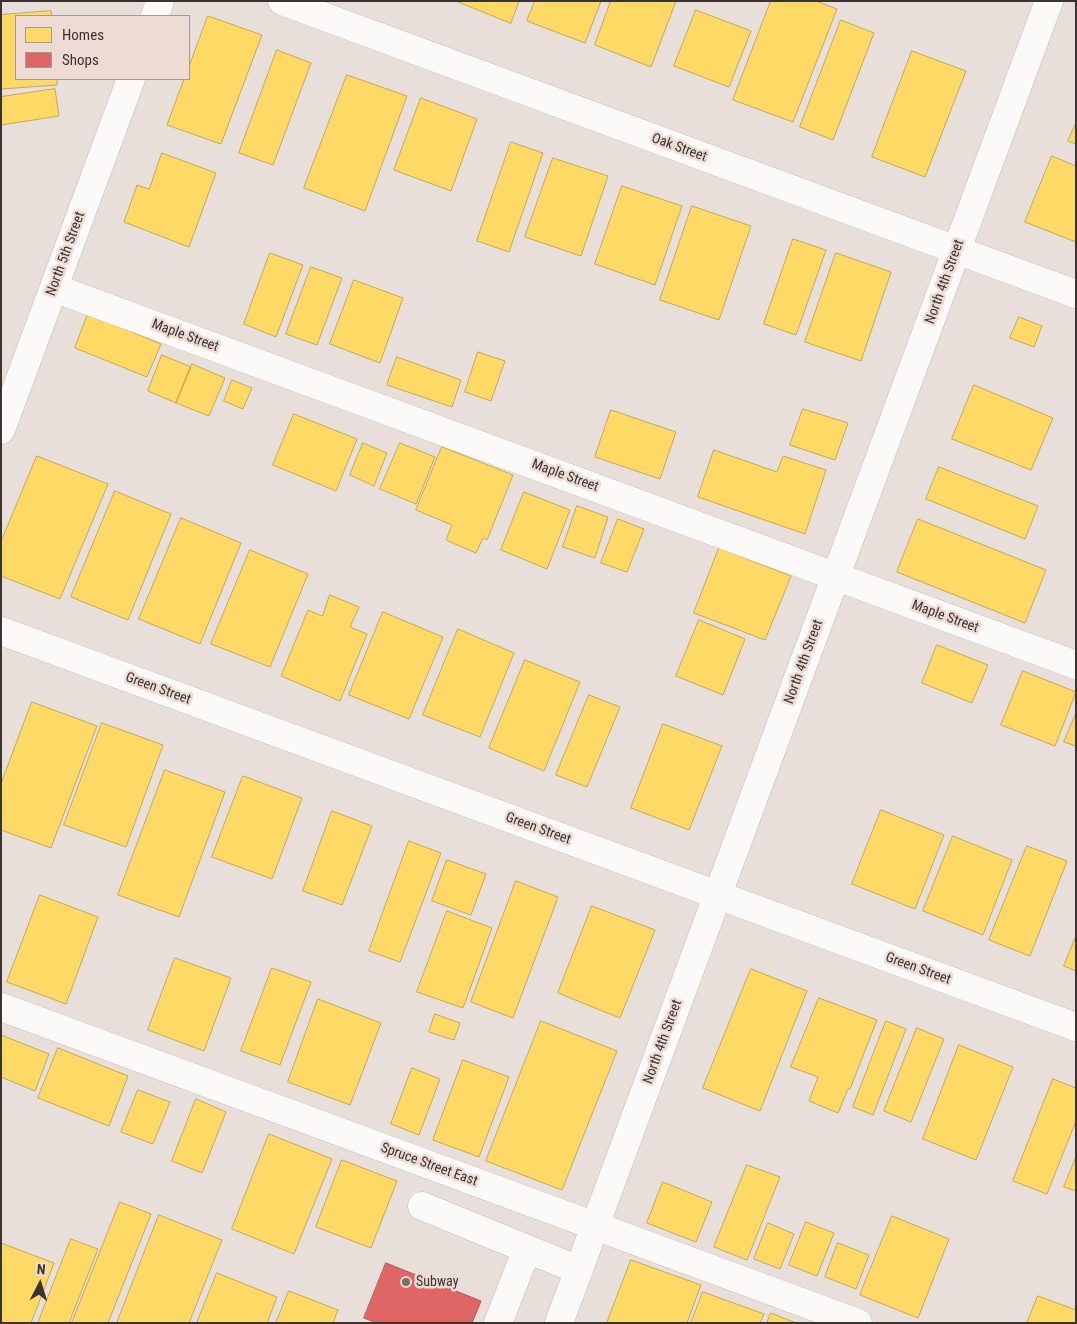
<!DOCTYPE html>
<style>
body{margin:0}
#map{position:relative;width:1077px;height:1324px;overflow:hidden;background:#e8deda;font-family:"Roboto Condensed",sans-serif}
canvas{display:block}
.frame{position:absolute;inset:0;border:2px solid #3a3330;pointer-events:none}
.legend{position:absolute;left:15px;top:15px;width:175px;height:65px;box-sizing:border-box;background:#eedcd4;border:1px solid #a69892;margin:0;padding:6px 9px;list-style:none;font-size:15px;color:#3a3330}
.legend li{display:flex;align-items:center;gap:10px;height:25px}
.legend b{width:25px;border:1px solid #a69892}
.north{position:absolute;left:15px;top:1259px;width:50px;height:50px;-webkit-text-stroke:4px #eedcd4;paint-order:stroke;rotate:5deg;font-size:14px;font-weight:700;line-height:20px;text-align:center;color:#3a3330}
.north::after{content:'';display:block;margin:auto;width:18px;height:22px;background:#3a3330;clip-path:polygon(50% 0,100% 100%,50% 72%,0 100%)}
</style>
<div id="map">
<canvas width="1077" height="1324"></canvas>
<div class="frame"></div>
<ul class="legend">
<li><b style="height:14px;background:#ffd966"></b>Homes</li>
<li><b style="height:14px;background:#e06666"></b>Shops</li>
</ul>
<div class="north">N</div>
</div>
<script>
const g = document.querySelector('canvas').getContext('2d');
g.lineJoin = 'round';
function fill(path, color) { g.fillStyle = color; g.fill(path, 'evenodd'); }
function trace(path, color, width, dash) { g.strokeStyle = color; g.lineWidth = width; g.lineCap = dash ? 'butt' : 'round'; g.setLineDash(dash || []); g.stroke(path); }
function label(font, color, halo, rows, align = 'center') {
  g.font = font + ' "Roboto Condensed",sans-serif'; g.lineWidth = 5; g.setLineDash([]); g.textBaseline = 'middle'; g.strokeStyle = halo; g.fillStyle = color; for (const [text, x, y, turn = 0] of rows) {
    g.save(); g.translate(x, y); g.rotate((+turn || 0) * Math.PI / 180); g.textAlign = isNaN(turn) ? turn : align; if (halo) g.strokeText(text, 0, 0); g.fillText(text, 0, 0); g.restore();
  }
}
const homes = new Path2D(`
 M456 1H519L511 23Z
 M535 1H601L585 43 527 21Z
 M611 1H676L651 67 595 45Z
 M771 1H816L837 9 793 122 733 100Z
 M696 10 751 31 729 87 674 66Z
 M51 11 52 16H16V79H57V85L1 89V15Z
 M208 16 262 35 221 144 167 125 184 79H189V67Z
 M841 20 874 33 833 140 800 127Z
 M277 50 311 63 273 165 239 153Z
 M912 51 966 71 925 177 872 157Z
 M347 75 407 96 365 211 304 188Z
 M55 89 59 116 1 125V97Z
 M421 98 477 119 451 191 394 170Z
 M1076 123V144L1068 141Z
 M511 142 543 153 509 252 477 241Z
 M162 153 216 173 189 247 124 222 137 185 149 189Z
 M1052 156 1076 166V242L1025 222Z
 M553 158 608 176 581 256 525 237Z
 M622 186 682 206 655 285 595 264Z
 M692 206 751 226 719 320 660 300Z
 M793 239 826 250 796 335 764 324Z
 M270 253 303 265 276 337 244 324Z
 M836 253 891 272 861 361 805 342Z
 M311 267 342 278 317 345 286 334Z
 M354 280 403 298 380 363 330 344Z
 M88 314 161 344 147 377 75 348Z
 M1019 317 1042 326 1034 347 1010 338Z
 M478 352 505 361 491 401 465 392Z
 M162 355 191 367 176 403 148 391Z
 M397 357 461 380 452 407 387 385Z
 M192 364 225 378 209 416 176 403Z
 M232 380 252 388 243 409 224 401Z
 M974 385 1053 418 1031 470 952 439Z
 M803 409 848 423 835 460 790 445Z
 M611 410 676 432 660 479 595 457Z
 M294 414 357 439 336 491 273 465Z
 M363 443 387 453 374 486 350 475Z
 M400 443 435 457 416 504 380 489Z
 M442 447 513 475 487 540 483 538 476 553 446 540 452 525 416 510Z
 M714 450 777 472 783 456 826 470 805 534 698 497Z
 M37 456 108 484 60 599 1 576V542Z
 M939 467 1038 506 1025 539 926 499Z
 M115 491 171 514 128 620 71 597Z
 M524 492 570 510 547 569 501 550Z
 M577 506 608 517 595 558 563 547Z
 M181 518 241 543 200 644 139 619Z
 M618 519 644 529 627 572 601 563Z
 M918 519 1046 570 1025 623 897 572Z
 M719 548 791 576 765 640 694 613Z
 M250 550 308 574 270 667 211 644Z
 M330 595 359 607 350 627 367 634 340 701 281 676 308 610 322 616Z
 M383 612 443 637 409 719 349 695Z
 M699 620 745 639 723 695 676 676Z
 M458 629 514 653 480 737 423 715Z
 M937 645 988 665 972 703 922 683Z
 M525 660 580 682 544 771 489 748Z
 M1023 671 1076 692 1055 746 1001 725Z
 M589 695 620 707 587 787 556 775Z
 M32 702 97 726 51 848 1 830V784Z
 M1076 713V746L1064 742Z
 M102 723 163 745 126 847 64 825Z
 M663 724 722 746 689 830 631 808Z
 M165 770 225 792 179 917 118 895Z
 M243 776 302 798 272 879 212 857Z
 M881 810 944 835 915 909 852 884Z
 M332 811 372 826 342 905 303 891Z
 M953 836 1012 860 983 935 923 911Z
 M409 841 441 853 400 962 369 951Z
 M1027 846 1067 861 1030 956 989 940Z
 M447 860 486 874 471 915 432 901Z
 M516 881 558 897 513 1018 471 1002Z
 M40 895 98 917 66 1004 7 982Z
 M592 906 655 930 620 1018 558 993Z
 M447 911 492 928 463 1008 417 992Z
 M1076 936V971L1064 966Z
 M175 958 231 978 204 1051 148 1030Z
 M272 968 311 982 280 1065 241 1051Z
 M751 969 807 991 760 1111 703 1088Z
 M819 998 877 1020 850 1089H848L838 1113 809 1101 818 1077 791 1067Z
 M318 999 381 1023 350 1105 288 1082Z
 M435 1014 460 1023 454 1040 429 1032Z
 M541 1021 617 1051 562 1190 486 1161Z
 M886 1021 906 1029 873 1115 853 1107Z
 M917 1028 944 1039 911 1122 884 1111Z
 M1 1035 49 1054 35 1091 1 1077Z
 M959 1045 1013 1067 976 1160 923 1139Z
 M58 1048 128 1076 109 1126 38 1098Z
 M463 1060 509 1077 479 1157 433 1140Z
 M412 1068 440 1079 419 1135 391 1124Z
 M1053 1079 1076 1088V1121L1047 1194 1013 1181Z
 M138 1090 170 1102 153 1144 121 1132Z
 M196 1099 226 1112 202 1173 172 1161Z
 M269 1134 332 1159 294 1254 232 1229Z
 M1076 1157V1191L1064 1187Z
 M342 1160 397 1181 371 1248 316 1227Z
 M747 1165 780 1177 747 1260 714 1247Z
 M663 1182 712 1202 696 1242 647 1223Z
 M120 1202 151 1214 108 1323H72Z
 M159 1215 222 1240 189 1323H117Z
 M892 1216 949 1239 918 1318 860 1295Z
 M806 1222 834 1233 817 1276 789 1265Z
 M768 1223 794 1234 780 1269 754 1259Z
 M71 1239 98 1249 69 1323H38Z
 M1 1243 54 1263 31 1323H1Z
 M838 1243 869 1255 856 1289 825 1277Z
 M631 1260 701 1285 687 1323H607Z
 M217 1273 277 1297 267 1323H197Z
 M289 1291 338 1310 333 1323H276Z
 M703 1292 764 1314 760 1323H691Z
 M1038 1296 1076 1310V1323H1027Z
 M771 1313 796 1323H767Z`);
const shops = new Path2D(`
 M386 1263 481 1301 472 1323H377L364 1318Z`);
const minor = new Path2D(`
 M282 1 1076 294
 M155 16 160 1
 M54 288 1076 665
 M1 430 131 79
 M1 631 1076 1027
 M1 1007 858 1323
 M422 1206 527 1249
 M498 1323 527 1249 579 1270
 M559 1323 1049 1`);
const markers = [
 [406,1282,5,"#776f6c"]
];
const streetNames = [
 ["Oak Street",679,148,20],
 ["North 5th Street",66,254,-70],
 ["North 4th Street",945,282,-70],
 ["Maple Street",185,336,20],
 ["Maple Street",565,476,20],
 ["Maple Street",945,617,20],
 ["North 4th Street",804,662,-70],
 ["Green Street",158,689,20],
 ["Green Street",538,829,20],
 ["Green Street",918,969,20],
 ["North 4th Street",663,1042,-70],
 ["Spruce Street East",429,1165,20]
];
const poiNames = [
 ["Subway",416,1282]
];
fill(homes, '#ffd966');
trace(homes, '#c4a756', 1);
fill(shops, '#e06666');
trace(shops, '#ae5756', 1);
trace(minor, '#c2bbb8', 29);
trace(minor, '#fcfaf9', 28);
for (const [x, y, r, color] of markers) { const dot = new Path2D(); dot.arc(x, y, r, 0, 2 * Math.PI); g.fillStyle = color; g.fill(dot); trace(dot, '#eedcd4', 2); }
label('14px', '#3a3330', '#eedcd4', streetNames);
label('14px', '#3a3330', '#eedcd4', poiNames, 'left');
</script>
